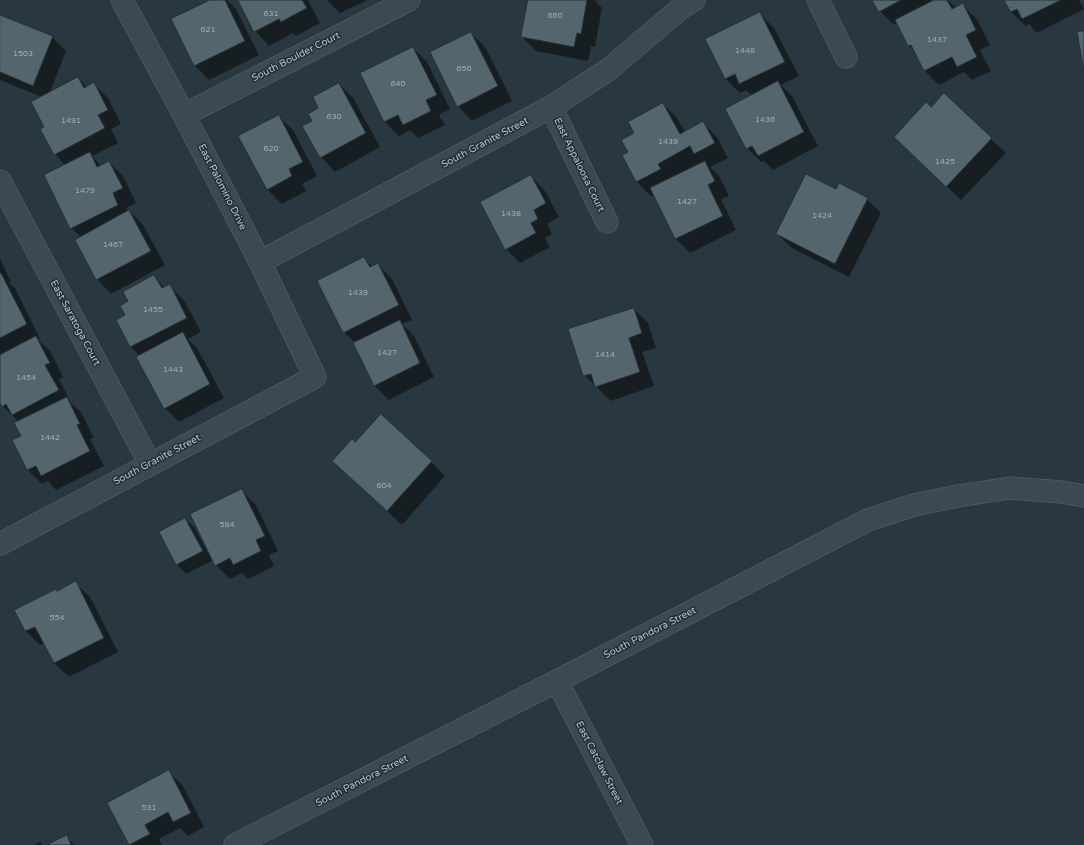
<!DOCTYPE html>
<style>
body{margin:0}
canvas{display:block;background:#293840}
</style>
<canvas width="1084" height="845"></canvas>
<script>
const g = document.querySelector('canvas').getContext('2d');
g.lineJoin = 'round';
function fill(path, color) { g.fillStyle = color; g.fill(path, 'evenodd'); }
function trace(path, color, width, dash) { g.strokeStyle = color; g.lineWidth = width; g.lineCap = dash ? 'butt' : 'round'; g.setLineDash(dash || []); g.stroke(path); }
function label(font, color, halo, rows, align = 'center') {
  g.font = font + ' "Varela Round",sans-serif'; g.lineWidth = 3; g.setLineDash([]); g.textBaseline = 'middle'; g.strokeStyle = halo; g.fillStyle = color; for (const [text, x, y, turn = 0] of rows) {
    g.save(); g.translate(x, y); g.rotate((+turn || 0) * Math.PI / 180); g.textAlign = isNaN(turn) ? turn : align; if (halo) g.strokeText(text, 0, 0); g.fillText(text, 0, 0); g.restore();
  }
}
const shadow = new Path2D(`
 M212 0H227L236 9 259 55 209 80 195 66Z
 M239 0H308L320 23 296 36 293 33 269 46 255 31Z
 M327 0H366V1L340 13Z
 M529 0H594L602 8 595 47 591 46 588 61 536 51 522 37Z
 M874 0H948L956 8 962 5 977 19 990 45 980 50 991 71 972 80 964 72 939 85 925 71 915 52 909 46 898 23 894 25 880 11Z
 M1006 0H1079L1084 9 1037 33 1029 24 1026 26 1011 12Z
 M760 14 774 28 799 76 781 85 792 96 818 146 773 170 764 161 761 162 747 148 752 96 746 90 740 93 726 79Z
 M0 16 52 37 66 51 50 92 78 78 87 87 94 84 108 98 121 124 111 129 118 143 92 156 101 166 109 162 123 176 136 203 126 208 128 212 129 211 143 225 165 265 111 294 97 279 76 240 81 237 71 228 65 165 55 154 46 127 42 97 0 80Z
 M471 33 485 47 512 101 472 121 458 106Z
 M413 48 427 62 450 109 439 115 445 125 418 138 410 130 399 136 385 122 361 73Z
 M339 84 353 98 380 147 335 172 321 157 314 121 320 108Z
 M944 94 1006 153 961 200 910 151 931 108Z
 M663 104 677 118 685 132 703 123 717 137 728 158 710 167 719 176 729 196 721 199 736 230 690 253 676 239 655 194 651 196 637 182 623 156 629 153 635 133Z
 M278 116 293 130 317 176 302 184 306 191 282 204 268 190Z
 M531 176 545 191 559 217 547 224 552 234 545 238 550 247 520 263 506 249Z
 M867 199 881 213 849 277 792 248 777 234Z
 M0 259 11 282 9 283 15 288 40 339 38 340 50 351 63 377 59 379 71 403 81 412 94 438 90 439 104 466 56 490 48 481 42 484 28 470 13 441 22 436 20 421 18 420H17L3 406 0 401Z
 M364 259 373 267 378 265 392 279 412 320 402 324 414 336 434 377 389 400 374 385 355 343 344 332Z
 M154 276 165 288 169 286 184 300 201 332 188 339 197 348 224 398 179 422 165 408 140 356 131 347 117 320 126 315 129 302Z
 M634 309 648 323 656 348 642 352 654 386 611 401 584 375Z
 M355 444 431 462 445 476 402 525 333 461Z
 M241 490 256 505 278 551 269 555 274 566 248 579 242 573 230 579 216 565 213 560 186 574 177 565 160 533 185 519 195 528 208 553 209 552Z
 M75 583 90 597 118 652 69 677 54 663 44 643 40 645 26 631 16 610Z
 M169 772 183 786 204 827 188 836 180 828 159 839 162 845H130V844Z
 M66 837 75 845H49Z
 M40 842 43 845H34Z`);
const building = new Path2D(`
 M210 0H225L245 41 194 66 171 19Z
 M238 0H302L307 8 281 22 279 19 254 32Z
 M528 0H587L581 34 577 33 574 47 521 37Z
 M872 0H901L879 12Z
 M934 0H947L952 9 963 3 976 30 966 35 977 57 957 67 952 57 924 71 911 45 908 46 895 20Z
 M1004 0H1061L1022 19 1017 9 1011 12Z
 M760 12 785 62 739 84 735 74 725 79 705 39Z
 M0 15 53 36 33 86 0 72Z
 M1084 31V72L1077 32Z
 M471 32 498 86 457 107 430 52Z
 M413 47 437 95 426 100 431 111 403 125 398 115 384 122 360 73Z
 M78 77 84 88 94 82 108 110 98 115 105 128 54 155 40 129 44 127 31 102Z
 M778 81 804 132 758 156 752 146 746 149 725 109Z
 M339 83 366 133 320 158 302 126 312 121 308 114 318 108 313 97Z
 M944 93 992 138 946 187 894 137 926 102 931 107Z
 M663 103 680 134 703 121 715 143 694 154 690 146 658 164 661 169 636 182 622 155 628 152 621 140 634 133 628 122Z
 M279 115 303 162 289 169 292 176 267 190 238 136Z
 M90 152 97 167 109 161 123 188 113 193 118 205 70 229 44 175Z
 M705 161 715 181 708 185 723 216 675 239 650 188Z
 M806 174 836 189 839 183 868 198 835 264 776 234Z
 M531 175 546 203 534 210 538 219 531 223 536 233 505 250 480 202Z
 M129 210 151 251 96 280 75 240Z
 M364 257 370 267 378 263 399 305 343 333 317 281Z
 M0 273H1L27 324 0 338Z
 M154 275 162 288 170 284 187 318 130 347 116 320 125 315 120 306 128 301 123 292Z
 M634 308 642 333 629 338 640 372 595 387 591 374 583 376 568 329Z
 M400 320 420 363 374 386 353 343Z
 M183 332 210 384 164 409 136 357Z
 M36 336 50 363 45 365 59 390 12 415 6 404 2 407 0 403V355Z
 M67 397 80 424 77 425 90 451 41 476 36 466 27 470 12 440 21 436 14 423Z
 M381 414 432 461 387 511 332 461 352 439 355 442Z
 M242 489 265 536 256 540 261 551 233 565 230 558 215 566 190 514Z
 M185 518 203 551 176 565 159 532Z
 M76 581 104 638 54 663 35 627 25 631 14 610 56 589 57 591Z
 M169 770 191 813 173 822 168 812 145 825 150 834 129 845 107 803Z
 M67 835 71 845H47Z`);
const street = new Path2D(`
 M818 0 846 57
 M551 107 607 222
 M184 115 409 0
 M0 181 150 464
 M260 262 551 107 608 70 681 8 694 0
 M0 544 315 377 260 262 184 115 122 0
 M557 681 642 845
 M235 845 557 681 868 520 914 505 958 496 1010 488 1061 492 1084 496`);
const numberNames = [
 ["631",271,14],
 ["660",555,16],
 ["621",208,30],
 ["1437",937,40],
 ["1448",745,51],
 ["1503",23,54],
 ["650",464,69],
 ["640",398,84],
 ["630",334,117],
 ["1436",765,120],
 ["1491",71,121],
 ["1439",668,142],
 ["620",271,149],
 ["1425",945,162],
 ["1479",85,191],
 ["1427",687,202],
 ["1438",511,214],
 ["1424",822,216],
 ["1467",113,245],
 ["1439",358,293],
 ["1455",153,310],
 ["1427",387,353],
 ["1414",605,355],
 ["1443",173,370],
 ["1454",26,378],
 ["1442",50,438],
 ["604",384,486],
 ["584",227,525],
 ["554",57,618],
 ["531",149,808]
];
const streetNames = [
 ["South Boulder Court",296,57,-27],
 ["South Granite Street",485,143,-28],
 ["East Appaloosa Court",579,165,64],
 ["East Palomino Drive",222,187,63],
 ["East Saratoga Court",75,323,62],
 ["South Granite Street",157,460,-28],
 ["South Pandora Street",650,633,-27],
 ["East Catclaw Street",599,763,63],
 ["South Pandora Street",362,781,-27]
];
fill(shadow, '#0007');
fill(building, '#54656d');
trace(building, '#233138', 1);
trace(street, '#5a676e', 23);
trace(street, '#3d4950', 22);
label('8px', '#a0acb4', null, numberNames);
label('10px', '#b9c4cb', '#212f36', streetNames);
</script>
